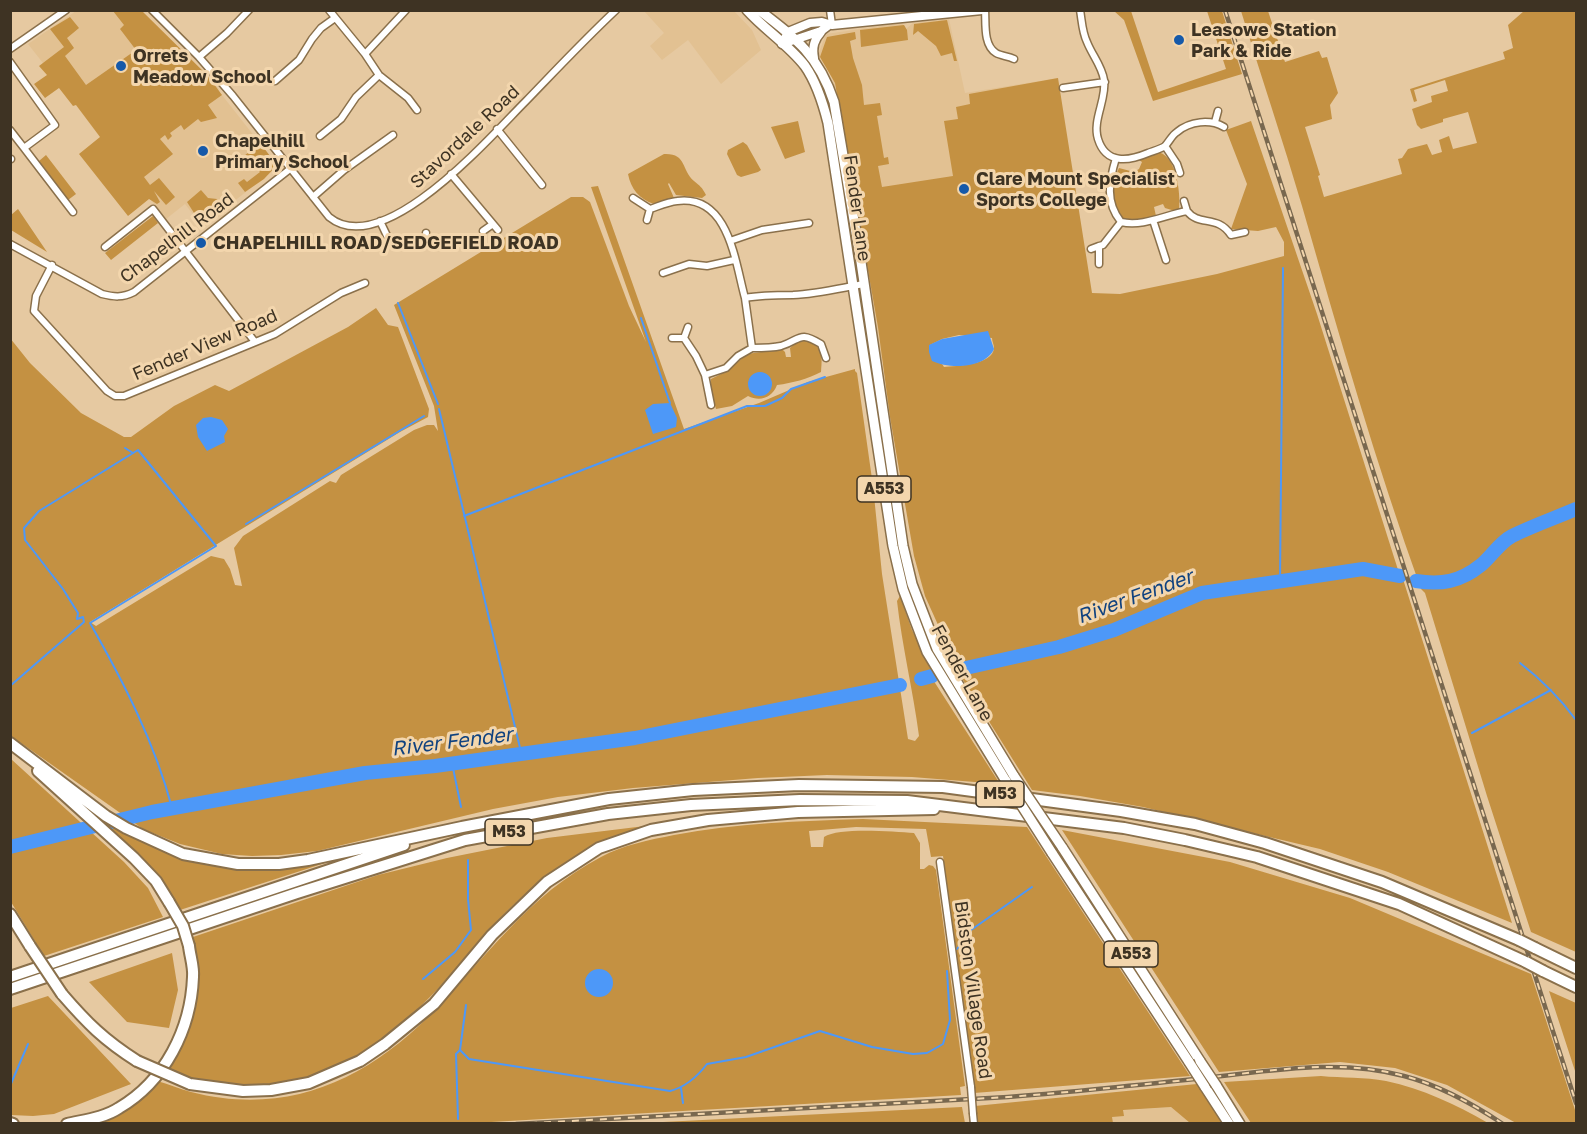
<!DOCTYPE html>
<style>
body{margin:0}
#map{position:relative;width:1587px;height:1134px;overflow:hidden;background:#e6c9a1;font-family:"Golos Text",sans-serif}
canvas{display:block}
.frame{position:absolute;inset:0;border:12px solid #3e3323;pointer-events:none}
</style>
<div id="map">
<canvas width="1587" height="1134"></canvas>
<div class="frame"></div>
</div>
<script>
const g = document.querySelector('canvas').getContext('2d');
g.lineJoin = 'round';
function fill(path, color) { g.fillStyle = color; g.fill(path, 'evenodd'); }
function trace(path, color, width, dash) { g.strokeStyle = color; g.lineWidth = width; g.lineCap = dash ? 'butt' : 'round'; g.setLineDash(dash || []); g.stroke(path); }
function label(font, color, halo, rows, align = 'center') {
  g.font = font + ' "Golos Text",sans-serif'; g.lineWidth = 6; g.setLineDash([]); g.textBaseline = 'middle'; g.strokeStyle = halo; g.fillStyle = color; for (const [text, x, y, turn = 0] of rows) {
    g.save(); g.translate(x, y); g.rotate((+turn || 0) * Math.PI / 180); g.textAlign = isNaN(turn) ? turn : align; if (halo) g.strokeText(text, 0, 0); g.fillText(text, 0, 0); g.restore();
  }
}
const built = new Path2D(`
 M76 11H140L219 89 218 90 273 160V171L202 226 185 204 166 219 28 44Z
 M644 11H734L752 30 761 50 721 84 688 40 662 60 650 46 664 33Z
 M949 19 965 93 1058 78 908 349 879 359 866 263 842 117 832 77 818 55 826 34 902 23 906 29 913 23Z
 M1171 1107 1190 1123 1028 1124V1117Z`);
const green = new Path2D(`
 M113 11H142L208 76 222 95 208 105 217 118 201 122 198 119 184 130 181 125 170 133 172 136 168 140 165 135 160 139 173 154 144 177 150 185 159 178 175 197 166 205 154 191 160 202 157 204 149 199 128 216 79 154 100 137 76 105 73 106 59 88 45 98 34 84 47 75 39 66 64 47 50 29 70 17 79 28 67 38 74 48 65 56 86 85 136 50 120 29 124 25Z
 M1114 11H1131L1158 92 1226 69 1207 11H1222L1242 74 1153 101 1124 20Z
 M1241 11H1268L1285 62 1319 51 1322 58 1327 57 1338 93 1330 105 1332 119 1305 127 1320 175 1318 176 1324 197 1402 174 1398 159 1402 158 1408 149 1427 144 1432 155 1442 152 1439 140 1449 136 1453 149 1477 143 1468 112 1443 119V122L1421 129 1417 125 1412 109 1432 102 1431 96 1448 91 1445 80 1414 90 1417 101 1414 102 1410 89 1505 59 1503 52 1513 48 1508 25 1524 11H1576V952L1531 932 1487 796 1425 593 1421 589C1376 464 1339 335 1302 206 1283 141 1261 76 1241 11Z
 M947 20 957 61H954L952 53 941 56 936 46 918 31 913 35 914 24Z
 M904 25 907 30 908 40 861 47 860 30Z
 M855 32 856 39 850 41 853 58 862 85 864 105 880 103 882 115 877 116 884 158 888 157 889 164 878 166 882 187 953 176 944 121 958 119 956 107 970 104 969 94 1058 78 1092 293 1120 294 1217 274 1284 256V242L1276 227 1258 231 1231 229 1247 184 1226 130 1251 121 1317 314 1399 573 1357 567 1220 587 1187 597 1099 632 1047 646 957 667 925 596 914 556 890 417 878 327 835 83 820 57 827 37ZM959 335 992 338C992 341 994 345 994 348 993 365 956 366 944 367L930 345 942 339Z
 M798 121 805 152 785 159 771 127Z
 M743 142 747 145 761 170 758 172 741 177 737 175 727 154 728 150Z
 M260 143 277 165 264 179 245 192 238 183 244 179 247 182 260 172 255 166 253 167 244 156Z
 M1155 152C1176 151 1181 193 1179 209L1175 211 1165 208 1163 204 1154 207 1156 216C1148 218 1136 223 1129 221 1107 216 1112 182 1119 168L1134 172 1139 169 1142 162 1139 160Z
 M664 154C687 153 681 170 694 181 700 186 702 187 706 195L702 198 676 195 669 183 668 184 674 198 654 204C639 199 631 189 628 174Z
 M46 155 76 194 68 200 39 161Z
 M598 186 684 429 759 403 808 382 855 369V371L857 373 873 486 882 574 908 739 915 741 919 736C913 690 902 646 897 601L900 596 912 630 932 670 928 672 1000 784 912 777 827 775 758 778 633 788 558 797 493 809 317 851 281 855 252 856 222 854 180 844 143 829 11 736 10 338 30 363 81 413 124 437H131L174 406 215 385 229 391 348 327 376 308 388 325 398 327 429 409 428 417 400 432 90 622 96 626 211 556 224 559 230 569 235 585 242 586 234 548 243 536 330 481 336 483 341 475 414 430 427 425H434L438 431 434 406 394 305 571 197H583L590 202 629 306 646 342 591 187ZM898 683V687L784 711 596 747 368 774 254 796 172 808 367 772 422 766 680 728Z
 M201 190 208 198 217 199 226 211 203 227 187 202Z
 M18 209 47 252 11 230V215Z
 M153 216 158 223 111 260 105 253Z
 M801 340C822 344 823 352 821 372 807 379 793 383 777 385 772 398 760 402 748 396L732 406 716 409 710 390 711 379 729 370 747 354 782 349 785 352 786 357H791L790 348 796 343V341Z
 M1363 571 1403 579 1512 923 1388 872 1320 849 1143 807 1080 796 1032 790 958 672 1080 644 1204 597 1252 588Z
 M11 759 124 862 148 888 163 917 44 956 11 902Z
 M863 819 1027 827 1190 1076 974 1093 943 856 931 857 926 829 856 827 809 831 811 847H823L824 837C840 827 893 832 914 833L920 843V869H924L929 865 933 866 936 870 965 1086 960 1087 961 1095 474 1123 93 1124 157 1081C168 1084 180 1089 191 1092 285 1116 363 1082 429 1016 485 959 528 895 601 857 623 845 649 840 674 835 737 823 799 821 863 819Z
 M107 824H111L155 848 199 862 324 861 325 863 180 910 153 870 105 826Z
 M645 826C597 845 566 860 527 893 487 926 458 971 421 1006 407 1020 392 1035 376 1045 330 1077 270 1091 215 1084 199 1082 183 1075 167 1070L191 1018 190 938 378 875 447 858 547 838Z
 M1062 830 1230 862 1350 898 1531 974 1576 1113V1123H1516L1447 1085 1395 1068 1340 1062 1219 1072Z
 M172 953 178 990 169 1028 127 1022 89 982Z
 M1549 991 1576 1003V1074Z
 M48 996 131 1084 54 1114 33 1116 11 1115V1008Z
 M1321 1076C1342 1078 1365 1077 1386 1081 1423 1089 1455 1104 1488 1123H1251L1224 1082Z
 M1197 1084 1223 1123H1190L1171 1107 1123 1110 1124 1116 1112 1117 1113 1123H977L975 1106Z
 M962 1107 965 1123H643Z`);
const water = new Path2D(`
 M988 331 994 349C985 369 949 369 932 361L929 352V345L942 339Z
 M748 384a12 12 0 1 1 24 0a12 12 0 1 1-24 0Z
 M670 403 677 418 676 427 653 434 645 410 653 404Z
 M211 417 222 420 228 429 224 436 225 442 207 451 198 437 196 425 203 418Z
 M585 983a14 14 0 1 1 28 0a14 14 0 1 1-28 0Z`);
const stream = new Path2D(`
 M398 303 438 404
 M641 318 670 403
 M439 409 521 752
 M125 448 133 453
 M464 516 747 406H765L782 398 791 389 825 377
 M246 524 424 416
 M1280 581 1283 268
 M1520 663C1542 680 1560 698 1576 720
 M10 686 84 622 83 617 77 619 78 613 63 589 25 540 24 528 39 511 138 450 216 546 90 623C123 681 155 743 172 808
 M1472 733 1551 690
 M452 763 461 807
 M957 949 971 930 1032 887
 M423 979 455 952 471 930 468 899V860
 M460 1050 466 1005
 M10 1086 28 1044
 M681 1088 683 1103
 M458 1119 456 1054 460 1050 469 1059 670 1091C686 1087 697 1077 707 1064L746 1057 820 1031 872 1047 913 1054 927 1053 943 1044 950 1020 947 971`);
const river = new Path2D(`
 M1416 581C1441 585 1460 582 1481 565 1492 556 1499 543 1512 536 1532 526 1555 518 1576 509
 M957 670 1059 647 1114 630 1202 593 1363 569 1400 576
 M921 679 932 676
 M10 847 152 812 365 773 435 766 635 738 900 685`);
const street = new Path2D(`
 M152 10 199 57 233 96 329 217C383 261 490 137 525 102 555 71 584 40 616 10
 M329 10 365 54 379 75 408 98 417 110
 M830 10 832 25
 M985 10C986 23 983 45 996 53 1001 56 1008 56 1014 59
 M1080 10C1082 21 1082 32 1087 42 1092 55 1102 66 1104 80 1107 99 1092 120 1098 139 1106 165 1129 161 1148 153 1153 151 1161 149 1165 146 1169 142 1172 135 1177 132 1190 121 1210 119 1224 127
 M10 49 66 10
 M365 54 406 10
 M199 57 227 33 249 10
 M10 62 55 125 24 148 73 212
 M275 81 299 60 312 39 321 28 335 18
 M1063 88 1105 82
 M1215 122 1218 111
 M497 129 542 185
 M10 130 24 148
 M320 136 341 119 356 97 379 75
 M1165 146 1177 164 1180 173
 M1116 158C1109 181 1105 202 1121 222 1143 227 1165 215 1187 211 1199 227 1217 214 1231 235L1245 232
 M10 159H11
 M451 174 498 230
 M313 197 344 170 393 135
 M633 198 650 209C659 206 668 202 677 201 729 194 735 262 745 298
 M1184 201 1187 211
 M647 220 650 209
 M1153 220 1166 260
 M380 221 389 240 396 243 436 245
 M483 231 493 224
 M730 241 762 230 809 223
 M10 244 102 294C114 297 122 298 134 292L290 169
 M425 245 426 233
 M1099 246 1103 245 1121 222
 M105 247 153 209 255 342
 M1091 249 1099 246V264
 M52 265 36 296 34 311 107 391 115 396H124L275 334 341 293 365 283
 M663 273 689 264 707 266 734 260
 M672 338H684L696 356 705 375 726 368 738 356 752 348 745 298C761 295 776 295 793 295 817 294 841 288 864 284
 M684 338 688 327
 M752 348C761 348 772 348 781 346 801 340 798 330 821 344L826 358
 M705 375 711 405
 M940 862 971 1087
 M973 1114 974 1124`);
const secondary = new Path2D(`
 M791 41 821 31 829 25
 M782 44 788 32 810 23 822 22 832 25 982 10
 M814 58C812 47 814 40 821 32`);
const primary = new Path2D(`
 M747 10C765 30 789 45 805 66 817 83 823 103 828 123L893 546 903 589 927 652 1006 781
 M759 10C797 39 819 56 834 102L861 262 903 546 912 584 937 649 1014 776
 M1062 847 1200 1061
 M1052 853 1189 1062
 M1216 1085 1240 1124
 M1205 1087 1229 1124`);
const highway = new Path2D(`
 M10 743 106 816 126 828 183 854 238 864H279L308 860 462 827 609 799 693 790 799 785 943 787 1121 811 1195 824 1265 843 1382 882 1519 940
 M38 771 134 858 156 881 169 902
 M10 914 30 946
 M1535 948 1576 968
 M1543 971 1576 987
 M10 977 404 845
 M10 989 297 893 465 840 608 814 691 805 800 800 907 801 1124 828 1185 840 1257 857 1399 904 1526 962
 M62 994C87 1023 104 1040 137 1061
 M190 1084 243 1091 271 1090 309 1083 360 1061 385 1044 434 1004 492 935 547 882 599 848 651 830 708 820 798 812 934 809
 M10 1123 13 1124
 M67 1124C84 1120 104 1118 119 1108 165 1081 191 1029 193 977 194 967 190 956 189 946`);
const rail = new Path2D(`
 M1225 10 1576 1103
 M516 1124 1008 1097C1074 1092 1139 1085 1204 1078 1271 1071 1338 1058 1404 1076 1439 1085 1473 1104 1503 1124`);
const streetBridge = new Path2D(`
 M971 1087 973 1114`);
const primaryBridge = new Path2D(`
 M1014 776 1062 847
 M1006 781 1052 853
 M1200 1061 1216 1085
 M1189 1062 1205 1087`);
const highwayBridge = new Path2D(`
 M169 902 183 926 189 946
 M1519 940 1535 948
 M30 946 62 994
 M1526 962 1543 971
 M137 1061 190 1084`);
const markers = [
 [1179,40,6,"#1659a9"],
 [121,66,6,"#1659a9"],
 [203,151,6,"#1659a9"],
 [964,189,6,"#1659a9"],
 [201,243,6,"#1659a9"]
];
const shields = [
 [884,489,54],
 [1000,794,48],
 [509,832,48],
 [1131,954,54]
];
const shieldNames = [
 ["A553",884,489],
 ["M53",1000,794],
 ["M53",509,832],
 ["A553",1131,954]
];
const poiNames = [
 ["Leasowe Station",1191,30],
 ["Park & Ride",1191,51],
 ["Orrets",133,56],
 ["Meadow School",133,77],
 ["Chapelhill",215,141],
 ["Primary School",215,162],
 ["Clare Mount Specialist",976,179],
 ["Sports College",976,200],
 ["CHAPELHILL ROAD/SEDGEFIELD ROAD",213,243]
];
const streetNames = [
 ["Stavordale Road",465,137,-43],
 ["Fender Lane",857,208,82],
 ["Chapelhill Road",177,238,-37],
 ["Fender View Road",205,345,-23],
 ["Fender Lane",962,673,61],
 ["Bidston Village Road",973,990,82]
];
const waterNames = [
 ["River Fender",1135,597,-20],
 ["River Fender",452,742,-7]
];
fill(built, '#e2c192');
fill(green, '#c49142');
fill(water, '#4d98f8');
trace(stream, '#4d98f8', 2);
trace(river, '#4d98f8', 14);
trace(street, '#8a704b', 9);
trace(secondary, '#8a704b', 11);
trace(primary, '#8a704b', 12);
trace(highway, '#8a704b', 14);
trace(street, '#fff', 6);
trace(secondary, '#fff', 8);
trace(primary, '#fff', 9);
trace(highway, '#fff', 10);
trace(rail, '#79684f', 4.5);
trace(rail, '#f3d6ad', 2, [7]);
trace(streetBridge, '#8a704b', 9, []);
trace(primaryBridge, '#8a704b', 12, []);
trace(highwayBridge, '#8a704b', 14, []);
trace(streetBridge, '#fff', 6);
trace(primaryBridge, '#fff', 9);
trace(highwayBridge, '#fff', 10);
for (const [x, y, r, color] of markers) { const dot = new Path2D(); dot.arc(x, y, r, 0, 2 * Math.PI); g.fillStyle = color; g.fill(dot); trace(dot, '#f3d6ad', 2); }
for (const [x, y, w] of shields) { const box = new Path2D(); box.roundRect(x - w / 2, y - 13, w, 26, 4.5); g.fillStyle = '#f3d6ad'; g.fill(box); trace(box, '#3e3323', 1.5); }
label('bold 16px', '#3e3323', null, shieldNames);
label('bold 18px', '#3e3323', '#f3d6ad', poiNames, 'left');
label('18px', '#3e3323', '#f3d6ad', streetNames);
label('italic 20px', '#10427f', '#f3d6ad', waterNames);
</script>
